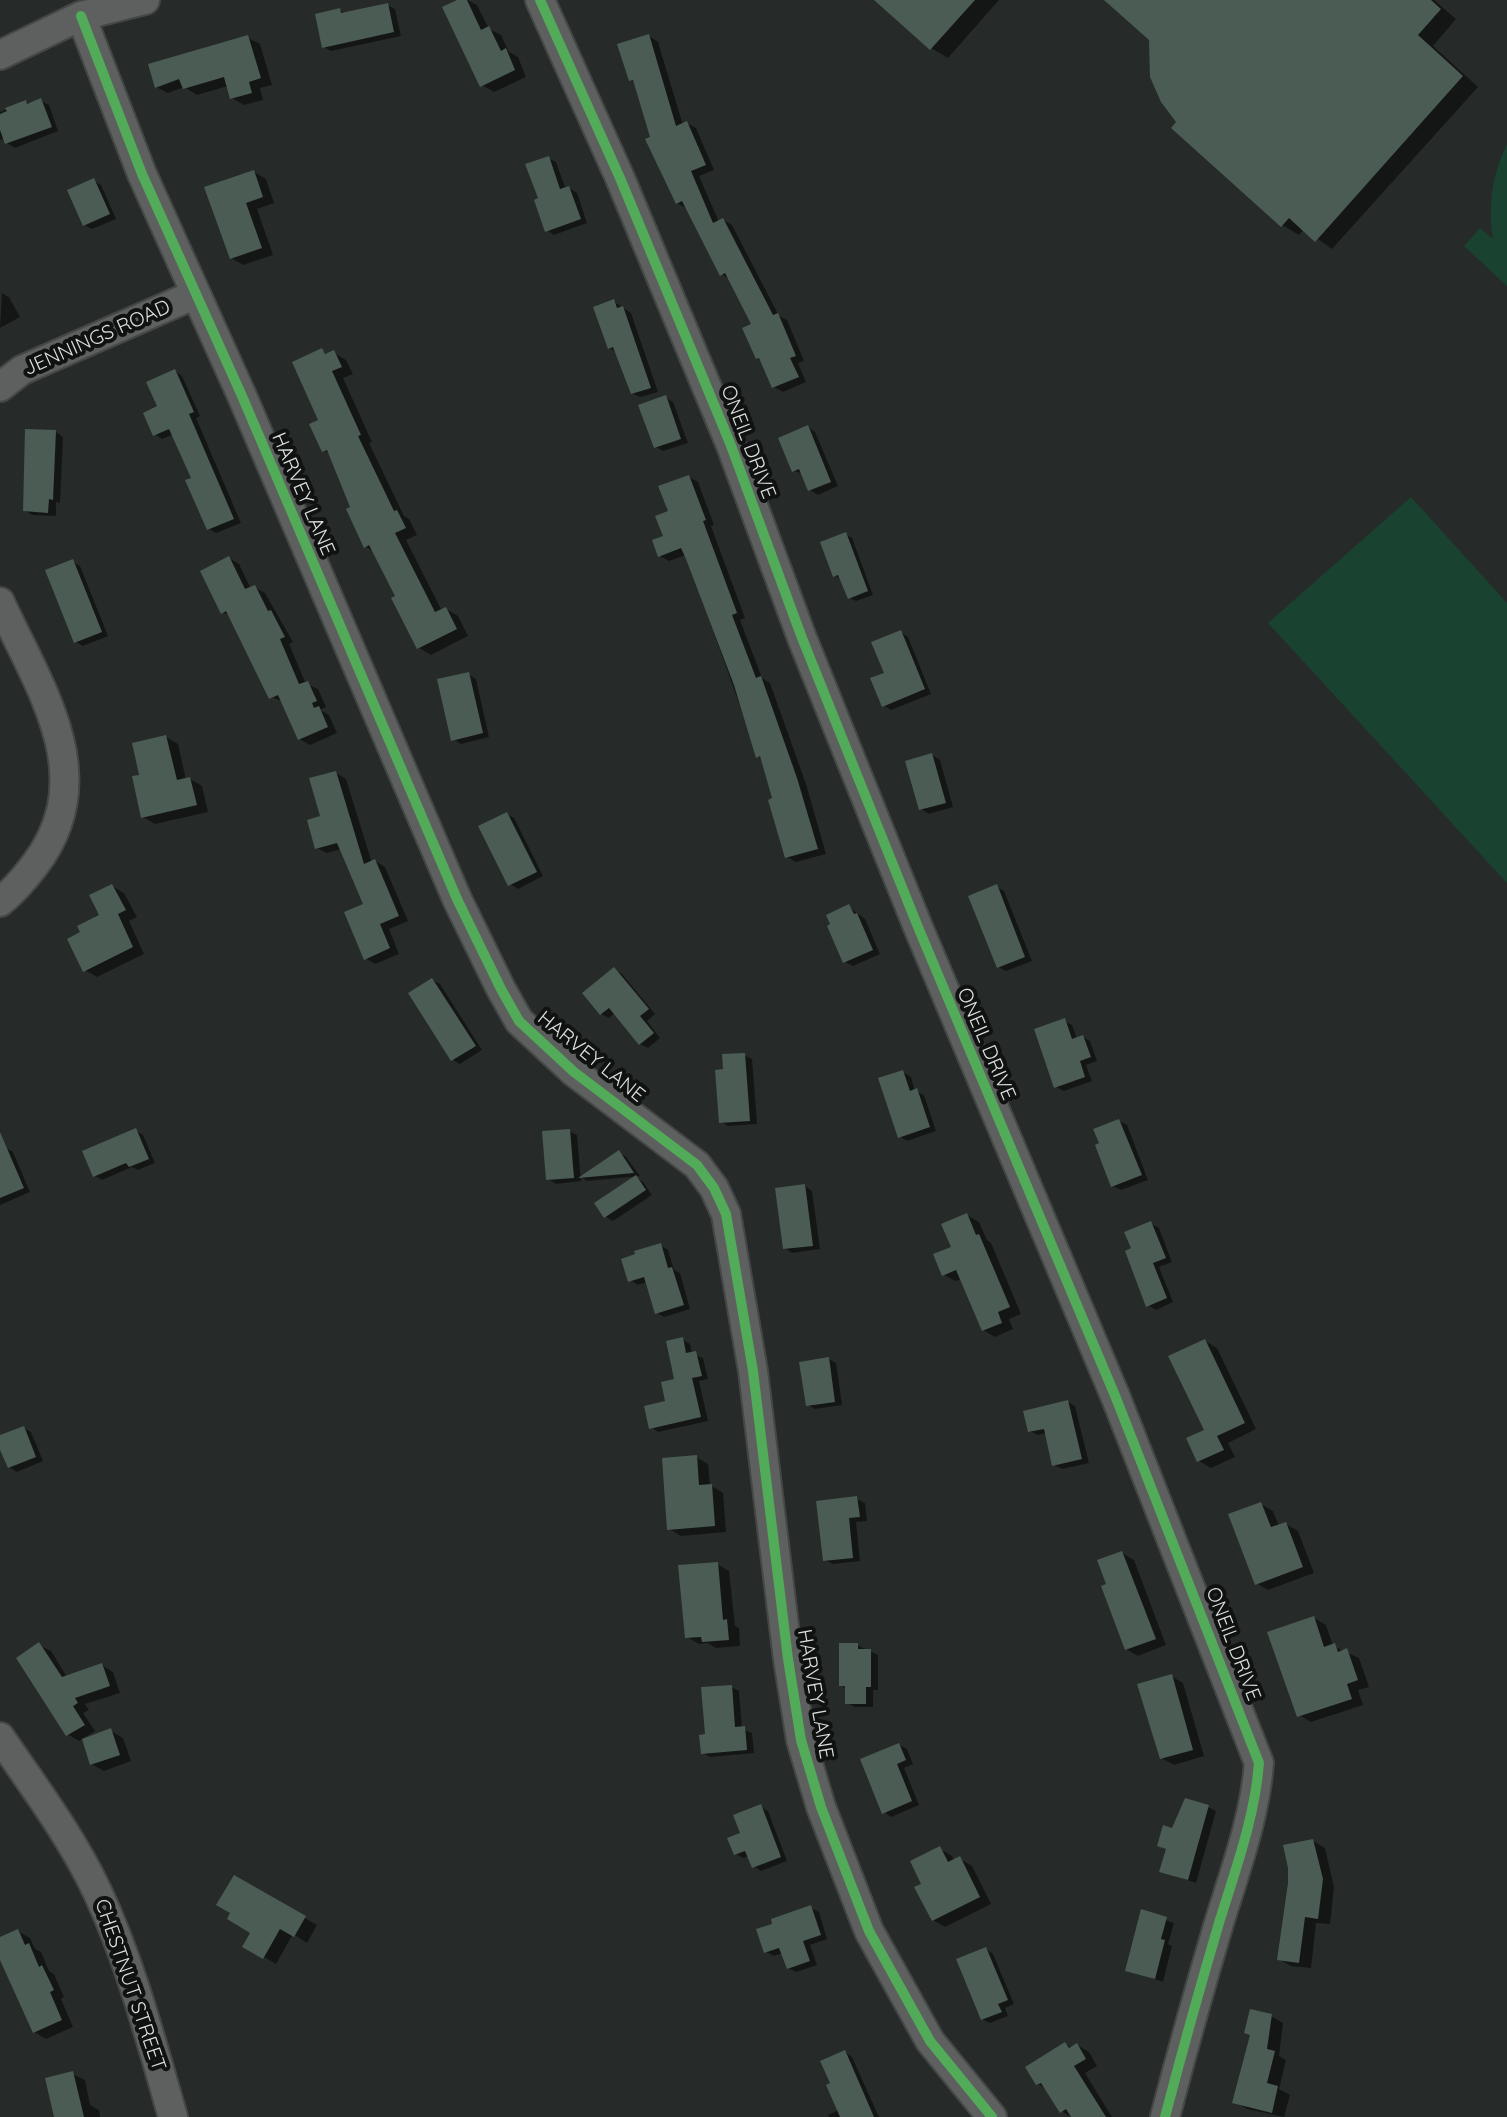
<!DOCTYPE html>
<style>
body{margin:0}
canvas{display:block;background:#262a28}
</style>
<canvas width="1507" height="2117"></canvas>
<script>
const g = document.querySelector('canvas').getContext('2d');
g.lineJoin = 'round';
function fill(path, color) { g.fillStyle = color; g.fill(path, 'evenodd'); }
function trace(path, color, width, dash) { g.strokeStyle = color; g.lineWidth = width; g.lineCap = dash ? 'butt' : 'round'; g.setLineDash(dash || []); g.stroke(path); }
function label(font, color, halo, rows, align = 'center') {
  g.font = font + ' Quicksand,sans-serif'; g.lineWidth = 8; g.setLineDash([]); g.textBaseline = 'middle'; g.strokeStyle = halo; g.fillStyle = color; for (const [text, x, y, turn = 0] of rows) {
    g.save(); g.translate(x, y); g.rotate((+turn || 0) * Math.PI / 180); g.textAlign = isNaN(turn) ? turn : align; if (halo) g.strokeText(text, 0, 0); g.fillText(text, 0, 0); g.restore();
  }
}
const green = new Path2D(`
 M1507 144V286L1464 246 1480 228 1493 239C1488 204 1492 176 1507 144Z
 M1411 497 1507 603V883L1268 623Z`);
const shadow = new Path2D(`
 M462 0H468L477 5 489 29 501 35 509 52 518 57 526 77 494 92 482 85Z
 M877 0H999L948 58 931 48Z
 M1107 0H1434L1456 19 1433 46 1478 87 1332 249 1304 229 1299 235 1282 225 1179 122 1151 39Z
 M387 5 395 9 401 36 331 51 324 47 339 10 346 14Z
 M649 36 658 42 683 125 687 123 696 128 714 170 699 176 719 222 723 220 732 225 779 316 787 320 804 361 798 363 806 382 783 392 774 387 763 361 757 358 754 325 731 280 721 274 686 208 677 203 652 138 636 83 630 80Z
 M248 38 260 44 272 85 260 88 263 100 244 105 232 98 228 86 197 95 184 87 168 93 156 87Z
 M41 101 49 105 58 131 15 148 7 143 5 138 0 140V112L26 102 31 105Z
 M548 158 556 162 566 190 569 188 577 193 587 223 554 235 547 230 540 200Z
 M254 172 266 179 274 203 257 209 273 255 243 265 231 258Z
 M94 181 101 185 116 219 92 229 84 225Z
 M2 293 9 297 20 317 0 328Z
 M613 301 631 313 658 392 640 397 632 393 616 352 609 348Z
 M322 351 329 355 334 353 346 360 353 374 343 378 372 442 369 443 404 516 409 519 417 535 406 540 442 611 446 609 458 616 468 636 431 655 419 648 397 597 374 552 365 546 332 455 324 450 320 421Z
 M175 371 182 376 200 416 196 418 241 523 216 533 209 529 194 479 174 434 162 439 155 434Z
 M665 397 673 402 688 443 663 451 656 447Z
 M808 427 815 432 838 486 818 495 810 490 804 474 794 471Z
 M56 432 63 437 60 503 56 502V516L32 515 25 510Z
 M689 477 698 482 714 525 711 526 745 618 740 620 762 678 770 683 806 784 826 854 796 862 787 857 764 760 758 756 686 555 669 561 660 556 670 513Z
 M845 534 852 538 873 595 856 601 849 598 842 580 835 576Z
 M229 558 239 564 251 589 254 587 265 593 293 642 289 644 306 684 318 689 326 707 320 710 329 715 337 733 310 745 299 739 284 702 271 697 231 617 223 612Z
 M72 561 80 566 108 636 83 646 76 642Z
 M901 632 908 637 931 694 891 710 883 705 886 674Z
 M468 674 476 679 489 737 461 744 453 739Z
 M166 737 178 744 186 780 190 779 202 786 208 812 155 824 143 817Z
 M932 755 940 760 953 807 929 814 921 809Z
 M336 773 346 779 372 863 375 861 385 867 408 921 389 929 399 954 375 964 365 958V905L342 849 327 853 317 848Z
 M507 814 514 818 543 876 518 889 510 884Z
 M112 886 124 893 137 917 129 921 144 954 97 977 85 970Z
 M997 887 1004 891 1032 961 1006 971 998 967Z
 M849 907 865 919 880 954 853 966 845 962Z
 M614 969 622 974 655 1014 647 1021 660 1038 648 1048 640 1044 615 1013 609 1018 601 1014Z
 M432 980 440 984 482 1050 460 1064 453 1060Z
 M1064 1021 1072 1025 1077 1039 1083 1037 1090 1041 1097 1061 1086 1065 1092 1081 1064 1091 1056 1087Z
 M744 1055 752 1059 757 1124 728 1126 721 1122 725 1071Z
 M903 1072 911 1077 915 1091 924 1095 936 1131 907 1141 899 1136Z
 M1119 1121 1127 1125 1148 1180 1121 1190 1113 1186Z
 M135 1130 143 1135 155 1163 138 1170 132 1167 102 1180 95 1176Z
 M569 1131 577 1135 581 1181 556 1184 548 1179Z
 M6 1148 13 1152 30 1192 0 1205V1150Z
 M619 1152 626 1157 640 1176 587 1181 581 1177Z
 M636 1177 643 1182 652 1195 613 1221 606 1217Z
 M805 1186 812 1191 820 1249 792 1253 785 1248Z
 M967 1215 979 1222 987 1240 991 1243 1021 1314 1009 1319 1013 1329 995 1337 983 1330 962 1279 955 1281 943 1274Z
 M1151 1224 1159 1228 1172 1262 1159 1267 1173 1302 1156 1310 1148 1305 1133 1249Z
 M660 1245 668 1250 674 1270 680 1273 690 1309 664 1317 656 1312 647 1282 638 1285 630 1280Z
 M682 1339 690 1344 692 1354 703 1358 708 1379 699 1381 708 1421 658 1432 651 1427 676 1380Z
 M1205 1341 1217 1348 1256 1429 1228 1443 1235 1457 1211 1468 1199 1461 1206 1431Z
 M829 1359 836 1363 842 1405 815 1409 808 1405Z
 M1068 1402 1075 1406 1089 1463 1062 1469 1054 1465 1047 1433 1038 1435 1030 1431Z
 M24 1428 31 1432 43 1461 17 1472 9 1467 0 1444V1437Z
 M696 1457 708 1464 710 1485 723 1493 726 1532 681 1536 669 1529Z
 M857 1499 865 1503 867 1521 856 1522 860 1561 833 1564 825 1560Z
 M1261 1504 1273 1511 1279 1526 1286 1524 1298 1531 1314 1573 1268 1590 1256 1583Z
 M1122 1553 1134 1560 1166 1645 1138 1656 1126 1649 1109 1585Z
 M717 1564 729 1571 735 1626 739 1628 740 1646 716 1648 707 1643 699 1644 687 1637Z
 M1314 1618 1326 1625 1333 1646 1359 1658 1369 1687 1358 1690 1363 1705 1311 1722 1299 1715Z
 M39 1645 51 1651 67 1677 102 1665 113 1672 120 1693 85 1704 89 1710 83 1713 95 1731 79 1741 67 1734Z
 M857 1645 878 1655V1690H873V1707H855L847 1703V1689L841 1685Z
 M1171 1676 1183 1683 1204 1756 1174 1765 1161 1758Z
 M731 1687 739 1691 742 1729 752 1733 754 1753 710 1757 702 1752 707 1736Z
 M111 1731 123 1738 131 1761 104 1771 91 1764Z
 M899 1745 907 1749 913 1764 904 1768 919 1805 891 1817 884 1812Z
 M760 1806 768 1811 787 1861 761 1871 753 1866 749 1856 743 1858 736 1854 742 1834Z
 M1208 1807 1216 1811 1196 1883 1161 1871 1167 1850 1159 1845 1174 1830Z
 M1313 1841 1325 1848 1334 1887 1330 1924 1316 1923 1311 1968 1291 1966 1279 1959Z
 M940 1849 952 1856 954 1861 960 1859 972 1866 991 1904 945 1927 933 1920 924 1885Z
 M234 1878 317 1925 307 1943 293 1934 276 1964 245 1946 253 1932Z
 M811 1908 819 1912 827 1939 810 1945 817 1965 796 1972 788 1968 783 1953 774 1956 766 1952Z
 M1142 1912 1174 1923 1168 1944 1172 1946 1163 1982 1128 1970Z
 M18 1931 30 1938 35 1949 41 1952 49 1971 54 1974 64 1997 61 1999 73 2027 46 2039 34 2032 0 1955V1939Z
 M986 1949 993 1954 1014 2004 1005 2008 1008 2016 990 2023 982 2019Z
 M1271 2016 1283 2023 1279 2056 1286 2060 1279 2089 1290 2095 1284 2117 1247 2109 1235 2102Z
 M1065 2044 1072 2048 1077 2045 1089 2052 1097 2066 1085 2073 1112 2117H1071L1061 2111 1048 2090 1038 2084Z
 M845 2052 852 2057 879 2117H829L828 2115 839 2110Z
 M73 2074 85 2080 90 2105 99 2110 100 2117H56Z`);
const building = new Path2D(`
 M457 0H467L481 30 489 26 501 51 506 48 515 70 480 87 442 7Z
 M874 0H975L930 50Z
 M1104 0H1431L1441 9 1418 35 1463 76 1315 242 1289 218 1281 227 1171 128 1176 122 1161 102 1150 77 1149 40Z
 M388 3 394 32 322 48 315 14 340 8 341 13Z
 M649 34 676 126 687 121 706 165 691 171 713 223 723 218 773 315 778 313 796 356 790 358 799 377 772 388 759 358 756 359 742 328 751 324 725 273 720 276 682 201 676 204 645 139 650 137 633 80 629 81 617 44Z
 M248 35 261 78 249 82 252 93 230 99 224 77 183 89 179 79 155 88 148 64Z
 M41 98 52 127 5 144 0 130V114L7 111 5 108 26 100 27 104Z
 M549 156 560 189 569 186 581 219 545 232 534 200 538 198 525 164Z
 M254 170 263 197 246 203 262 248 230 259 204 187Z
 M94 178 110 214 83 226 67 190Z
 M614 299 617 308 623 306 651 388 631 394 613 347 608 349 593 307Z
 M322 348 325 354 334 350 342 367 332 371 361 435 358 436 394 511 397 510 406 528 395 533 435 612 446 607 457 629 417 649 391 598 395 596 369 545 364 548 346 509 350 507 327 450 322 452 309 424 318 420 292 362Z
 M175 369 194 412 189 414 234 519 207 530 185 480 191 478 169 429 153 436 143 413 157 406 146 382Z
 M666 395 681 439 654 448 638 405Z
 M808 425 831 482 808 491 799 469 792 472 778 438Z
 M25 429 56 430 53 500 49 499 48 513 23 511Z
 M689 475 706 520 703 521 737 613 732 615 756 678 761 676 797 778 818 849 785 858 768 800 772 798 760 756 756 758 734 685 686 559 681 548 658 557 652 540 663 536 655 516 668 511 658 486Z
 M846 532 868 591 848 599 838 575 833 577 820 542Z
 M229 556 245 589 255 585 268 611 271 610 285 637 280 639 299 684 308 681 317 701 312 703 314 708 319 706 328 727 298 740 278 695 269 699 226 611 221 614 200 571Z
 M73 559 102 632 74 643 45 570Z
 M901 630 925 689 882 707 870 678 884 673 871 642Z
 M469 672 483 733 451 741 437 679Z
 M166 735 177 780 190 777 197 805 141 818 132 776 139 775 132 743Z
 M932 753 946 803 919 810 905 761Z
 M336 771 364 864 375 859 399 916 380 924 390 948 364 960 344 912 363 904 337 843 315 849 307 820 320 816 309 778Z
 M507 812 537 872 508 886 478 826Z
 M112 884 126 910 118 914 133 947 83 972 67 939 80 932 77 926 99 915 89 895Z
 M997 884 1025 957 997 968 968 896Z
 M849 904 854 914 857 913 873 950 843 963 827 926 830 924 826 915Z
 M614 967 649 1009 640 1016 654 1033 639 1045 609 1008 600 1015 582 993Z
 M432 978 476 1046 451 1061 408 993Z
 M1065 1018 1072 1039 1083 1035 1091 1057 1080 1061 1085 1077 1054 1088 1034 1029Z
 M745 1053 750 1121 719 1123 715 1070 723 1069 722 1054Z
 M903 1070 910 1091 917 1088 930 1127 898 1138 878 1078Z
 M1119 1119 1142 1175 1111 1187 1095 1145 1099 1143 1093 1129Z
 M136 1128 149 1159 129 1167 126 1163 93 1177 82 1151Z
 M570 1129 574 1178 546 1180 542 1131Z
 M0 1132 24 1188 0 1198Z
 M619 1150 634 1173 578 1178Z
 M636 1175 646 1190 604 1218 594 1203Z
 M805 1184 813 1246 783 1249 775 1188Z
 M967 1213 976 1235 979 1234 1010 1307 998 1312 1002 1323 982 1331 956 1270 942 1276 933 1254 951 1247 941 1224Z
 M1151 1221 1166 1258 1153 1263 1167 1298 1146 1307 1125 1251 1131 1248 1124 1232Z
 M661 1243 668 1268 672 1267 684 1305 655 1314 644 1277 628 1282 621 1259 635 1254 634 1251Z
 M683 1337 686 1353 696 1351 702 1376 692 1378 701 1417 649 1429 644 1406 665 1401 661 1382 674 1379 666 1341Z
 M1205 1339 1245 1423 1217 1436 1224 1450 1197 1462 1186 1438 1204 1430 1168 1356Z
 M829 1357 835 1402 806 1406 799 1362Z
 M1068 1400 1082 1459 1052 1466 1044 1429 1028 1432 1023 1411Z
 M24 1426 36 1457 8 1468 0 1450V1435Z
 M697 1455 699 1485 712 1484 715 1526 667 1530 662 1458Z
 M857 1496 860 1517 849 1518 853 1558 823 1561 816 1501Z
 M1261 1502 1271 1527 1286 1522 1303 1567 1255 1585 1228 1514Z
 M1122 1551 1156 1639 1125 1650 1101 1586 1106 1584 1097 1560Z
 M718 1562 723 1620 727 1619 729 1640 702 1642 701 1637 685 1638 678 1565Z
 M1314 1616 1324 1647 1335 1643 1338 1652 1347 1648 1358 1680 1347 1684 1352 1699 1297 1717 1267 1632Z
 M39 1642 62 1677 102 1663 110 1686 75 1698 78 1703 73 1706 85 1725 66 1736 16 1658Z
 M839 1643H858V1649H871V1687H866V1704H845V1686H839Z
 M1172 1674 1193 1750 1160 1759 1137 1684Z
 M732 1685 735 1727 745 1726 747 1750 701 1754 699 1735 705 1734 701 1687Z
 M111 1728 120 1755 90 1765 82 1739Z
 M899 1743 906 1760 897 1764 912 1801 882 1814 860 1759Z
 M1185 1798 1209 1805 1188 1880 1159 1872 1166 1849 1157 1846 1163 1825 1172 1828Z
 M761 1804 781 1857 752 1868 745 1851 734 1855 727 1838 740 1833 733 1815Z
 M1313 1839 1323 1879 1318 1919 1305 1917 1299 1963 1277 1960 1288 1883V1868L1283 1845Z
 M940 1846 948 1862 960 1856 980 1897 932 1921 914 1887 921 1884 910 1861Z
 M234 1875 306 1916 294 1937 280 1929 263 1959 242 1947 250 1933 227 1919 230 1913 216 1905Z
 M811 1905 821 1935 803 1941 810 1961 787 1969 779 1948 764 1953 756 1929 772 1924 771 1919Z
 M1141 1909 1167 1917 1161 1939 1165 1940 1155 1979 1125 1971Z
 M18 1929 25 1945 29 1943 39 1967 42 1965 54 1990 50 1992 62 2020 33 2033 0 1960V1937Z
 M986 1947 1008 2000 998 2004 1002 2012 981 2020 956 1959Z
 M1250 2009 1272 2014 1267 2049 1275 2051 1267 2083 1278 2086 1272 2113 1232 2103 1250 2035 1244 2033Z
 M1065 2042 1069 2048 1077 2043 1086 2059 1074 2066 1106 2117H1071L1066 2109 1060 2113 1041 2083 1036 2085 1025 2067Z
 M845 2050 874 2117H840L826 2085 830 2083 820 2061Z
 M73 2071 84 2117H54L45 2078Z`);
const minor = new Path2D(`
 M540 0 620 178 730 443 802 638 918 927 1116 1398 1259 1763C1255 1817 1235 1871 1219 1923 1200 1987 1182 2052 1165 2117
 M81 16 142 174 242 396 457 899 501 989 519 1021 574 1072 697 1165 714 1188 726 1214 753 1371 788 1659 801 1740 821 1807 869 1931 930 2041 992 2117
 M0 55 81 16 145 0
 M0 387 22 370 196 294
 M0 602C39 688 103 777 34 866 24 879 13 892 0 902
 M0 1737C34 1787 71 1836 97 1891 131 1963 151 2041 173 2117`);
const cycleway = new Path2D(`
 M540 0 620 178 730 443 802 638 918 927 1116 1398 1259 1763C1255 1817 1235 1871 1219 1923 1200 1987 1182 2052 1165 2117
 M81 16 142 174 242 396 457 899 501 989 519 1021 574 1072 697 1165 714 1188 726 1214 753 1371 788 1659 801 1740 821 1807 869 1931 930 2041 992 2117`);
const streetNames = [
 ["JENNINGS ROAD",97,338,-24],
 ["ONEIL DRIVE",748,442,69],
 ["HARVEY LANE",303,494,67],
 ["ONEIL DRIVE",986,1044,67],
 ["HARVEY LANE",591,1057,39],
 ["ONEIL DRIVE",1233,1644,69],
 ["HARVEY LANE",815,1694,80],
 ["CHESTNUT STREET",130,1985,71]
];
fill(green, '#1a4231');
fill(shadow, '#0007');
fill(building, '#4a5c53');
trace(minor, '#444746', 32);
trace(minor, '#5d605e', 28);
trace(cycleway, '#51ab58', 10);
label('20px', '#dbdfdd', '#101211', streetNames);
</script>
